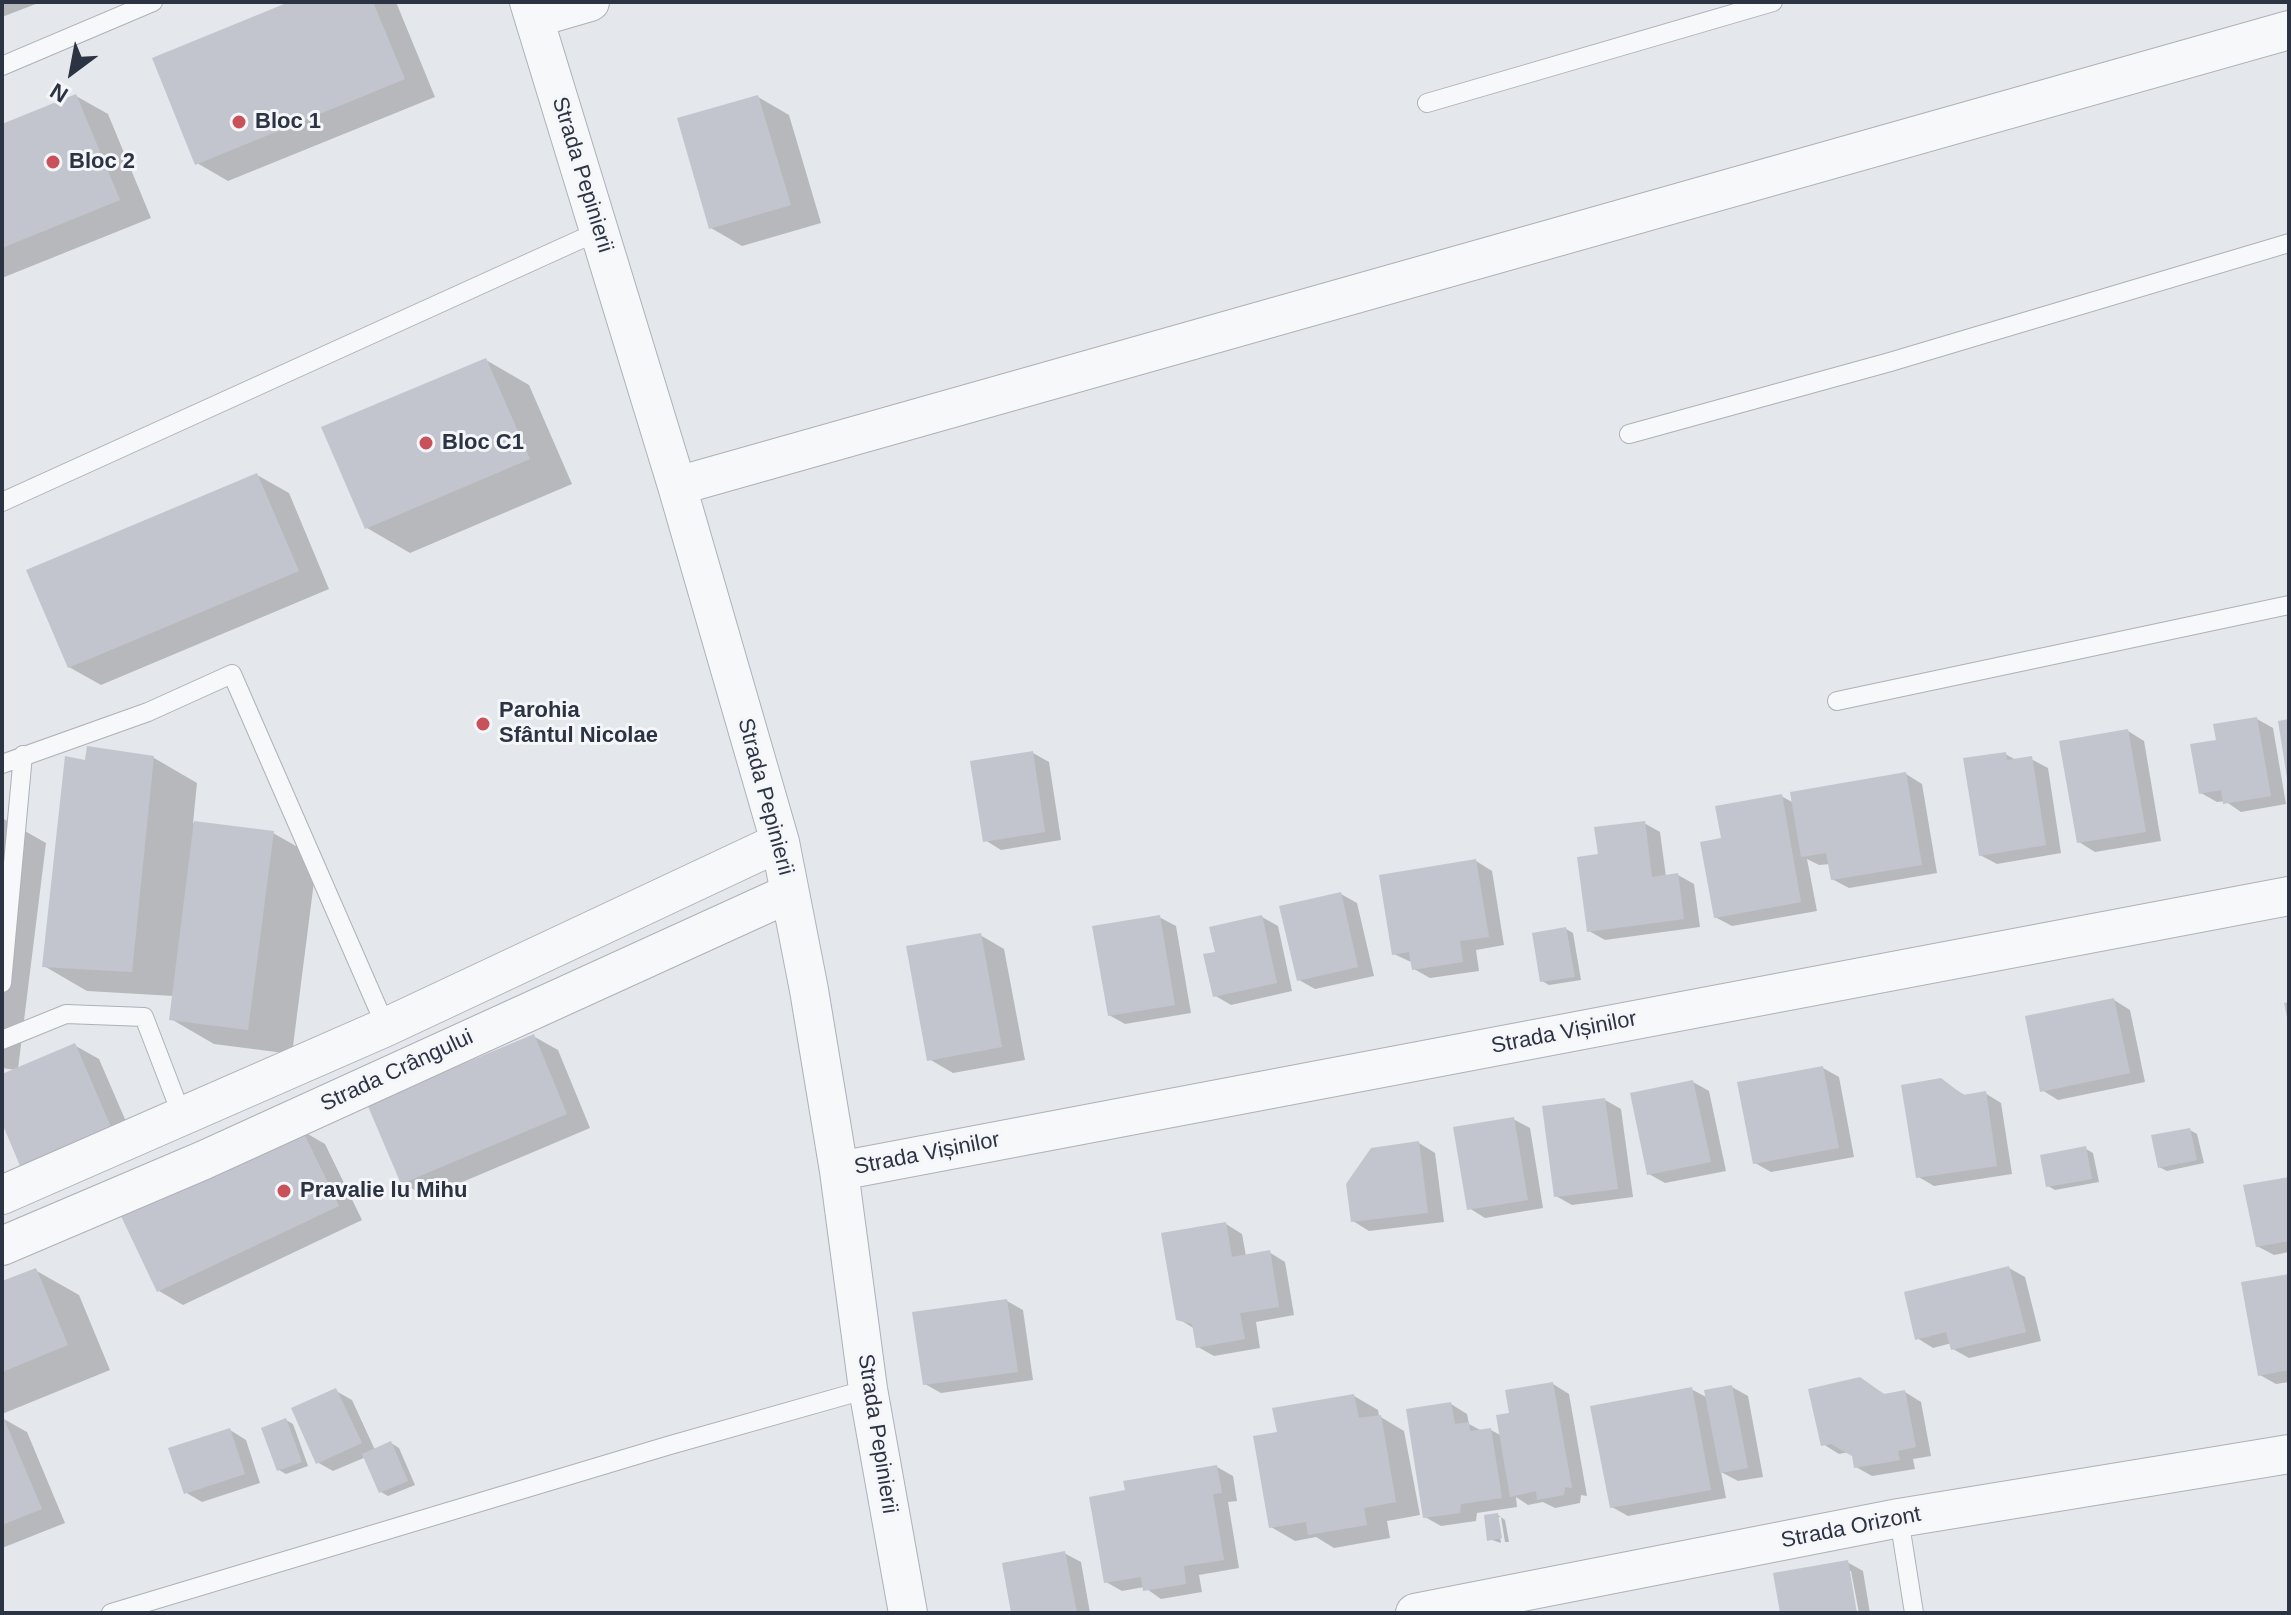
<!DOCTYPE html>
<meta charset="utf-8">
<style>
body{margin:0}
#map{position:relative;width:2291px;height:1615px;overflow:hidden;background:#e4e7eb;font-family:Arial,sans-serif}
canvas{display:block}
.frame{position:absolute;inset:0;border:4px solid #2c3343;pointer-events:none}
.north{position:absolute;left:32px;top:32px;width:80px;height:80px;-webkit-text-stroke:6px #f4f6f9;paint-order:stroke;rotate:212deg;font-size:22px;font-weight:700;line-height:32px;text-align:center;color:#2c3343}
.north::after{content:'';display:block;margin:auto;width:28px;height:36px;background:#2c3343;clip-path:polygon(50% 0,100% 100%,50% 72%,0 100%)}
</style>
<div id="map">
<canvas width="2291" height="1615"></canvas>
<div class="frame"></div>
<div class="north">N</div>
</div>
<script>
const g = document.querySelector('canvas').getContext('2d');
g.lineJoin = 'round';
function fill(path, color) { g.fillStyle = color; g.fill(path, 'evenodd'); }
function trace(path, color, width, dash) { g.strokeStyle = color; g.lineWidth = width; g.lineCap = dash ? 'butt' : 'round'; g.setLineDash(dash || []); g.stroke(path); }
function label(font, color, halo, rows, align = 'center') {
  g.font = font + ' Arial,sans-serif'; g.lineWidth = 6; g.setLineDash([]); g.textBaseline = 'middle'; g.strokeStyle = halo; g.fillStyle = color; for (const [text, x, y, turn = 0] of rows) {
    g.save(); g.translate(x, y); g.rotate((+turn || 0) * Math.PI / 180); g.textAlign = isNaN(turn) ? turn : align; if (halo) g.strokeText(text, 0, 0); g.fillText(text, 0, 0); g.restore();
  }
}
const shadow = new Path2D(`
 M2 2H41L2 17Z
 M295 2H396L435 97 228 181 197 163Z
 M76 96 108 114 151 218 2 278V126Z
 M758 97 789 115 821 223 742 246 711 228Z
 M486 360 529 385 572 484 410 553 367 528Z
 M257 475 289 493 329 589 101 685 69 667Z
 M2257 719 2273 728 2286 804 2241 812 2225 801 2217 802 2201 793 2218 741Z
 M2128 731 2144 741 2161 841 2095 852 2079 842Z
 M1033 753 1049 762 1061 840 1001 850 985 840Z
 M2005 754 2018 761 2031 759 2048 768 2061 853 1997 864 1980 855Z
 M154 758 197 783 193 823 273 833 317 858 292 1054 214 1044 171 1019 174 996 87 991 44 966 87 762Z
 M1906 774 1922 784 1937 873 1849 888 1832 879 1830 864 1819 865 1807 859 1817 911 1732 926 1715 917 1724 840 1781 796 1794 803Z
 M2 818 46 843 18 1069 74 1045 99 1059 137 1147 2 1118V1076L16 1070 2 1068Z
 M1644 823 1660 832 1666 877 1678 875 1694 884 1700 927 1605 940 1589 931 1600 856Z
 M1476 861 1492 871 1504 945 1476 950 1479 971 1430 978 1414 969 1413 963 1394 954Z
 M1341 894 1357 903 1374 976 1315 989 1299 980Z
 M1159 917 1176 926 1191 1013 1125 1024 1109 1015Z
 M1262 917 1278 926 1292 991 1231 1005 1214 995 1217 953Z
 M1566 929 1573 933 1581 980 1549 985 1542 981Z
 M980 935 1004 949 1025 1060 953 1073 929 1059Z
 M2114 1000 2130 1010 2145 1082 2058 1100 2042 1090Z
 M533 1036 558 1050 590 1128 427 1197 402 1183Z
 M1823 1068 1839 1077 1854 1157 1771 1172 1755 1163Z
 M1940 1080 1966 1096 1985 1093 2001 1103 2012 1174 1934 1186 1917 1176Z
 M1693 1082 1709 1091 1726 1171 1665 1183 1649 1174Z
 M1605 1100 1621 1109 1633 1197 1572 1205 1556 1196Z
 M1513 1119 1530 1128 1543 1208 1485 1218 1469 1208Z
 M301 1130 325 1144 362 1220 183 1305 159 1291Z
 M2190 1130 2197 1134 2204 1163 2167 1171 2159 1167Z
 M1419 1143 1435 1153 1444 1222 1369 1231 1353 1221Z
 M2086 1149 2093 1153 2099 1182 2055 1190 2048 1186Z
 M2289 1179V1252L2274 1255 2257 1246Z
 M1226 1224 1242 1234 1246 1256 1269 1252 1285 1262 1294 1315 1256 1322 1260 1348 1214 1356 1198 1347 1195 1329 1177 1318Z
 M2009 1268 2025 1277 2041 1341 1969 1358 1953 1349 1952 1343 1933 1348 1917 1338Z
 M35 1270 79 1295 110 1370 2 1414V1283Z
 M2289 1276V1382L2276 1384 2260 1375Z
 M1007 1301 1023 1310 1033 1380 941 1393 925 1384Z
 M1859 1379 1886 1395 1905 1392 1921 1402 1931 1456 1913 1459 1915 1469 1872 1476 1856 1467 1854 1455 1849 1452 1839 1454 1823 1444Z
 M1553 1384 1569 1394 1587 1496 1581 1495 1580 1503 1555 1508 1543 1502 1528 1505 1516 1497 1517 1507 1477 1513 1476 1521 1441 1526 1425 1517 1451 1404 1467 1414 1469 1424 1482 1431 1491 1430 1502 1436 1511 1415Z
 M1732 1387 1748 1396 1763 1477 1738 1481 1721 1472 1726 1498 1628 1516 1612 1507 1691 1389 1708 1398Z
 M336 1391 352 1400 375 1450 391 1443 399 1448 415 1485 388 1496 381 1492 366 1457 333 1471 317 1462Z
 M1354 1396 1378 1410 1379 1416 1404 1431 1420 1515 1387 1521 1390 1538 1334 1548 1316 1537 1295 1541 1271 1527 1279 1433Z
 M2 1418 27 1432 65 1523 2 1548Z
 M286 1420 293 1424 308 1466 286 1474 279 1470Z
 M230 1430 246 1440 260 1483 202 1502 185 1492Z
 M1217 1467 1233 1476 1237 1501 1228 1502 1239 1568 1199 1575 1202 1592 1161 1599 1144 1587 1122 1591 1106 1582Z
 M1498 1515 1505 1520 1509 1542H1505L1501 1517H1497L1501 1543 1489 1539 1486 1517Z
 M1064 1553 1081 1562 1090 1613H1013Z
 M1847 1562 1863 1571 1870 1613H1859L1851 1571H1847L1854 1613H1782Z`);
const building = new Path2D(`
 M289 2H373L405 79 195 165 152 58Z
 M76 94 120 200 2 248V124Z
 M758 95 791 205 709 229 677 118Z
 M486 358 530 459 365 529 321 427Z
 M257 473 299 571 68 668 26 570Z
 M2257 717 2271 796 2223 804 2221 790 2199 794 2190 744 2216 740 2213 724Z
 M2289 719V778H2287L2278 721Z
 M2128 729 2146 832 2077 843 2059 741Z
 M87 746 154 756 132 972 42 967 65 756 85 760Z
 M1033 751 1045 832 983 842 970 761Z
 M2006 752 2007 760 2032 756 2046 845 1979 856 1963 758Z
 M1906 772 1922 865 1831 880 1826 853 1801 857 1790 792Z
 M1782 794 1801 902 1714 918 1700 842 1721 838 1715 806Z
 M194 821 274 831 248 1030 169 1020Z
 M1645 821 1652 877 1678 873 1684 919 1587 932 1577 857 1598 854 1594 827Z
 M1476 859 1489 937 1460 941 1463 962 1412 970 1409 952 1392 955 1379 875Z
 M1341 892 1358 967 1297 981 1279 906Z
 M1160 915 1175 1005 1108 1016 1092 926Z
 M1262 915 1277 983 1213 997 1203 954 1215 952 1209 927Z
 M1566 927 1575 977 1540 982 1532 933Z
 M981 933 1002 1047 927 1061 906 946Z
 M2114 998 2130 1073 2040 1092 2025 1016Z
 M2289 1002V1022H2288L2284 1003Z
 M534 1034 567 1114 401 1184 367 1104Z
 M75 1043 114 1134 23 1173 2 1123V1074Z
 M1823 1066 1839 1148 1753 1164 1737 1082Z
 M1941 1078 1963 1095 1986 1091 1997 1166 1916 1178 1901 1085Z
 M1693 1080 1711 1162 1647 1175 1630 1093Z
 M1605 1098 1618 1189 1554 1197 1542 1106Z
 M1514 1117 1528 1200 1467 1210 1453 1127Z
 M301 1127 339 1206 157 1292 120 1214Z
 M2190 1128 2197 1160 2158 1168 2151 1135Z
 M1419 1141 1428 1213 1351 1222 1346 1184 1371 1148Z
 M2086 1146 2092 1179 2046 1187 2040 1155Z
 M2289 1177V1241L2256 1247 2243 1185Z
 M1226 1222 1232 1257 1270 1250 1279 1307 1240 1313 1245 1339 1196 1348 1192 1324 1176 1320 1161 1233Z
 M2009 1266 2026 1332 1951 1350 1946 1332 1915 1340 1904 1292Z
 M36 1268 68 1345 2 1372V1281Z
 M2289 1274V1370L2258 1376 2241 1282Z
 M1007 1299 1018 1372 923 1385 912 1312Z
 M1860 1377 1884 1394 1905 1390 1916 1447 1898 1451 1900 1460 1854 1468 1852 1456 1831 1444 1821 1446 1808 1389Z
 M1553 1382 1572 1488 1565 1487 1564 1495 1537 1500 1536 1491 1510 1497 1496 1415 1509 1413 1505 1390Z
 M1732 1385 1748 1468 1720 1473 1704 1390Z
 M1692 1387 1711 1490 1610 1508 1590 1406Z
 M336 1388 362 1443 316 1464 291 1408Z
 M1354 1394 1359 1418 1381 1415 1396 1502 1364 1508 1367 1525 1308 1535 1306 1522 1269 1528 1253 1436 1277 1432 1272 1408Z
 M1451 1402 1455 1424 1469 1422 1470 1431 1491 1428 1502 1498 1461 1504 1460 1513 1423 1518 1406 1409Z
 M2 1414 42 1509 2 1525Z
 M286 1418 302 1462 277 1471 261 1428Z
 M230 1428 245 1474 184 1494 168 1448Z
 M391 1441 408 1481 379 1493 362 1454Z
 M1217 1465 1222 1493 1213 1494 1224 1560 1184 1566 1186 1584 1143 1591 1141 1577 1104 1583 1089 1497 1125 1490 1123 1481Z
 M1498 1513 1502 1538 1487 1541 1484 1515Z
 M1065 1551 1077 1613H1011L1002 1563Z
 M1848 1560 1857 1613H1780L1773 1573Z`);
const lane = new Path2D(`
 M2 66 153 2
 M1427 103 1773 2
 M1629 434 1890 362 2289 243
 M2 502 599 231
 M1837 701 2289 605
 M2 764 148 712 232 674 386 1027
 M2 983 23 755
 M2 1040 66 1014 144 1017 182 1116
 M1899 1518 1914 1613
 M111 1613 667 1446 868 1389`);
const street = new Path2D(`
 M529 2 677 486 780 842 809 990 839 1171 868 1389 908 1613
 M535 18 590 2
 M677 486 2289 30
 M839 1171 2289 896
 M2 1195 386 1027 780 842
 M2 1246 204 1160 790 893
 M1415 1613 1899 1518 2289 1454`);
const markers = [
 [239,122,8,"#c9515a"],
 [53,162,8,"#c9515a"],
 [426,443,8,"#c9515a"],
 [483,724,8,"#c9515a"],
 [284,1191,8,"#c9515a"]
];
const poiNames = [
 ["Bloc 1",255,122],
 ["Bloc 2",69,162],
 ["Bloc C1",442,443],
 ["Parohia",499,711],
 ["Sfântul Nicolae",499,736],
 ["Pravalie lu Mihu",300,1191]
];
const streetNames = [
 ["Strada Pepinierii",582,175,73],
 ["Strada Pepinierii",765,797,75],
 ["Strada Vișinilor",1564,1033,-11],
 ["Strada Crângului",397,1071,-25],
 ["Strada Vișinilor",927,1154,-11],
 ["Strada Pepinierii",877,1434,81],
 ["Strada Orizont",1851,1528,-11]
];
fill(shadow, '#0003');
fill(building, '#c2c5ce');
trace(lane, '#adb1b9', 20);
trace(street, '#adb1b9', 40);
trace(lane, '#f7f8fa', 18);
trace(street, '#f7f8fa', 38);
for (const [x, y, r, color] of markers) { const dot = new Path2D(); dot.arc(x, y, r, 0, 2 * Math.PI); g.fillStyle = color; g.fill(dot); trace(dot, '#f4f6f9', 3); }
label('bold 22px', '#2c3343', '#f4f6f9', poiNames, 'left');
label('22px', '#2c3343', '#f4f6f9', streetNames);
</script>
